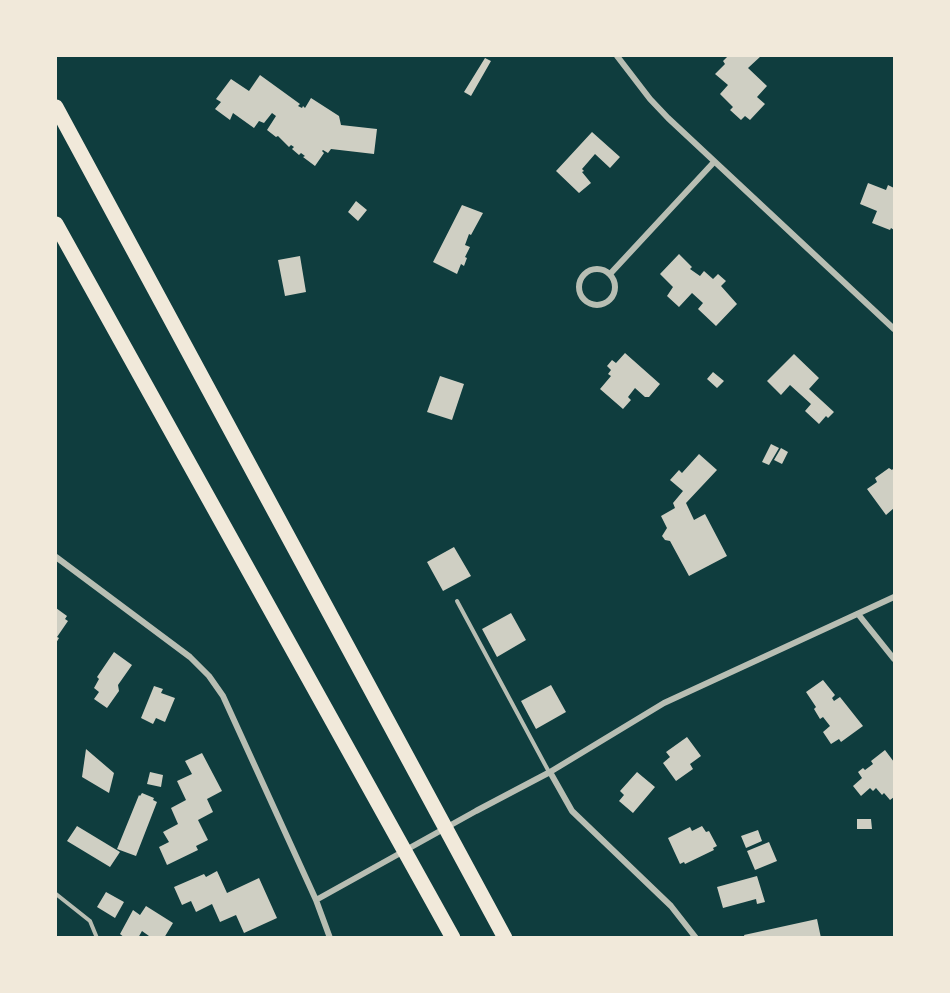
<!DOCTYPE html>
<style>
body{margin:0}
#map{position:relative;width:950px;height:993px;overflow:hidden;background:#0f3d3e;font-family:Manrope,sans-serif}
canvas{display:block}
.frame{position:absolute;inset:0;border:57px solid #f1e9da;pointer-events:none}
</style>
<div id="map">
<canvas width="950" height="993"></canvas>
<div class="frame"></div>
</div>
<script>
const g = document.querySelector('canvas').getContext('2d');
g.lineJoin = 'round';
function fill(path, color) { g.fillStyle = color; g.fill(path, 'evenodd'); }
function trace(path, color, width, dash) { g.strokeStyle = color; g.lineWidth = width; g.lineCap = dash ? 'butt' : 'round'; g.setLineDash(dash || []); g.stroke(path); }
const building = new Path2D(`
 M728 56H761L748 68 767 86 757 97 765 104 750 120 745 116 741 120 730 110 733 107 720 94 728 85 715 74 725 64 723 61Z
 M485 58 491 61 471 96 464 92Z
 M260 75 300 104 298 106 302 108 303 106 305 108 311 98 339 116 341 125 377 129 374 154 331 149 328 153 323 150 322 151 324 153 315 166 303 157 305 156 301 153 299 155 292 149 294 147 291 145 289 147 278 136 276 137 267 130 276 116 272 113 264 123 259 121 254 128 233 113 230 120 215 109 221 102 216 99 231 79 249 91Z
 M592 132 620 157 610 168 595 154 582 169 584 171 582 172 591 183 579 193 556 171Z
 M868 183 886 190 888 185 894 188V230L891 228 890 230 872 223 877 211 860 204Z
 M356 201 367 210 358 221 348 212Z
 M462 205 483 213 471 235 469 234 465 245 470 247 465 257 467 258 464 266 461 264 457 274 433 262Z
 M679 254 692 267 690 269 700 276 704 271 713 279 718 274 726 281 721 286 737 304 716 326 698 309 703 303 692 293 679 307 667 296 673 287 660 274Z
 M300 256 306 292 285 296 278 260Z
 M625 353 660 384 649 397H645L635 388 628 397 631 400 623 409 600 389 611 376 608 374 611 370 607 366 612 360 616 363Z
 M794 354 819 378 809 389 834 412 828 418 826 416 819 424 805 411 811 404 790 385 781 395 767 381Z
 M713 372 724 381 717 388 707 379Z
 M440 376 464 384 452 420 427 412Z
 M771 444 779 448 769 465 762 462Z
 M781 448 788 452 782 464 774 460Z
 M699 454 717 470 686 503 694 520 705 514 727 556 689 576 670 541 665 540 662 536 667 528 661 516 675 508 673 503 683 491 670 480 679 470 682 473Z
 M889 468 892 470 894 468V508L886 515 867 489 877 482 875 478Z
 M454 547 471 576 443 591 427 562Z
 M56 608 67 616 65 619 68 621 57 637 59 638 56 643Z
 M511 613 526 640 497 657 482 629Z
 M114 652 132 665 118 685 119 691 107 708 94 699 99 692 94 688 99 679 97 677Z
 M823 680 835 695 832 698 834 701 840 697 863 726 841 742 839 739 831 744 823 732 830 726 823 717 820 719 814 709 816 707 806 692Z
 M551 685 566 712 536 729 521 701Z
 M154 686 163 689 161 693 175 698 165 722 156 718 153 724 141 718Z
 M687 737 701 756 690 764 693 769 676 781 663 763 670 757 666 752Z
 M86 749 114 773 109 793 82 777Z
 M885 750 894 762V797L890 800 884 793 882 795 876 788 873 791 870 788 861 796 853 786 862 778 858 772 863 768 865 770 873 764 871 761Z
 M202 753 222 791 207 799 213 812 198 820 208 840 196 846 198 850 167 865 159 847 169 842 163 832 178 824 171 808 186 800 177 781 192 774 185 761Z
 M150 772 163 775 161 787 147 784Z
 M637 772 655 787 633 813 619 801 624 795 620 791Z
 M142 793 154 798 153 800 157 802 136 856 117 849 139 795 140 796Z
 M857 819H871L872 829H857Z
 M77 826 120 852 110 867 67 841Z
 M702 826 706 832 709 831 717 846 713 848 714 850 685 864 684 862 680 864 668 838 690 827 692 831Z
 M758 830 762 841 746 848 741 836Z
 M769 842 777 861 755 870 747 851Z
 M217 871 227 893 259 878 277 918 244 933 236 915 220 922 212 904 196 912 191 901 182 905 174 887 204 874 206 877Z
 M757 876 765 902 757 904 756 899 723 908 717 887Z
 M106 892 124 902 115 918 97 907Z
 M146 906 173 923 164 938H148L149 936 142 931 138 938H125L120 934 133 910 140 915Z
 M817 919 821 938H745L744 935Z`);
const service = new Path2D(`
 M457 601 549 772
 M56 894 90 921 97 938`);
const minor = new Path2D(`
 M617 56 650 99 668 118 894 329
 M579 287a18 18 0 1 1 36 0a18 18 0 1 1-36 0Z
 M610 274 714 162
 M56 557 190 657 209 676 223 696 316 900 330 938
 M858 614 894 659
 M550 772 572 811 671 906 696 938
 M316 900 476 811 550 772 664 703 894 597`);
const motorway = new Path2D(`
 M56 107 505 938
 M56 224 453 938`);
fill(building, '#cfcfc3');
trace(service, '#b8beb3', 4);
trace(minor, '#b8beb3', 6);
trace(motorway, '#f1e9da', 15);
</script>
